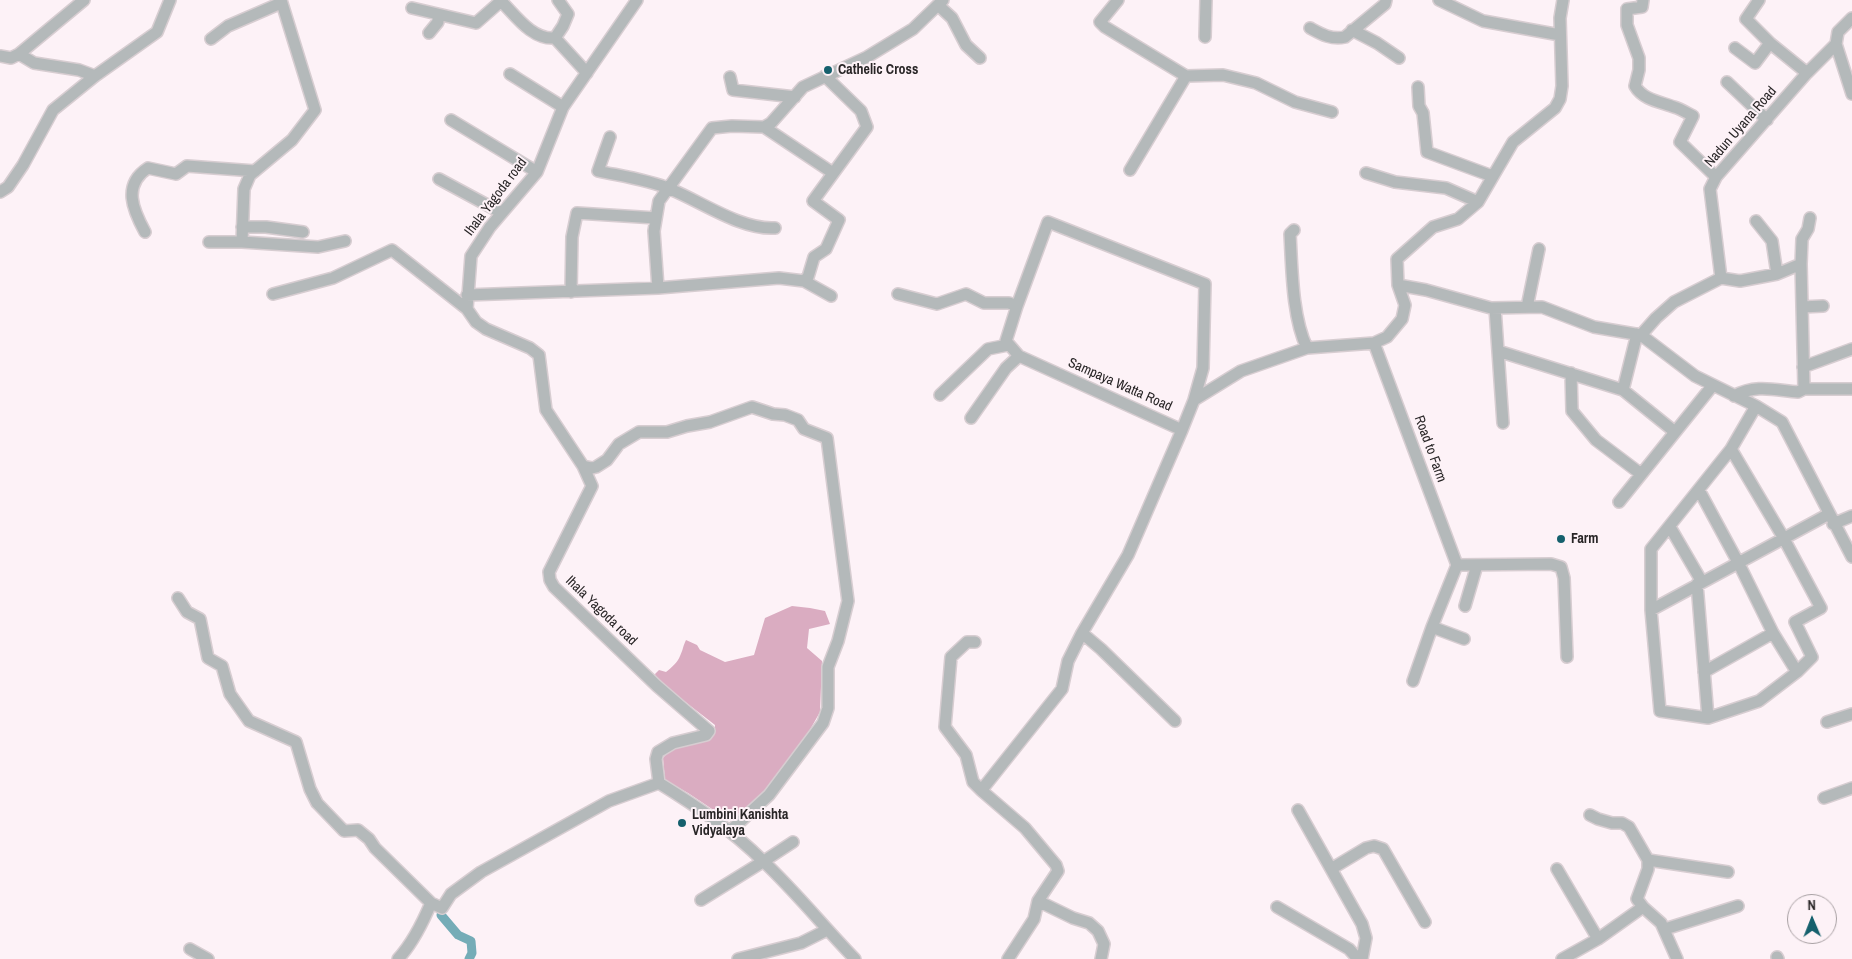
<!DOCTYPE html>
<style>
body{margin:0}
#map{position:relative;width:1852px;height:959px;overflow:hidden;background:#fdf2f7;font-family:"Archivo Narrow",sans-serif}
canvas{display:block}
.north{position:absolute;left:1787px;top:894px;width:50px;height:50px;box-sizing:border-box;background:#fdf2f7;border:1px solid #a8a0a3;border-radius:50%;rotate:359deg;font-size:14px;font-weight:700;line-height:20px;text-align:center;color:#282526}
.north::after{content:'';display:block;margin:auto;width:18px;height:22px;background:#15606d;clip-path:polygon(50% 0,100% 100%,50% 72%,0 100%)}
</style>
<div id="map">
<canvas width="1852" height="959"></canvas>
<div class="north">N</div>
</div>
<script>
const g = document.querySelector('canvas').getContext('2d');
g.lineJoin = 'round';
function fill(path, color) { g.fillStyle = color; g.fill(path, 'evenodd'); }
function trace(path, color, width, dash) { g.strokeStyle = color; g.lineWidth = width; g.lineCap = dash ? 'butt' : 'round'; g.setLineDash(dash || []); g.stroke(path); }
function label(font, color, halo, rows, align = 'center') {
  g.font = font + ' "Archivo Narrow",sans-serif'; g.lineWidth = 4; g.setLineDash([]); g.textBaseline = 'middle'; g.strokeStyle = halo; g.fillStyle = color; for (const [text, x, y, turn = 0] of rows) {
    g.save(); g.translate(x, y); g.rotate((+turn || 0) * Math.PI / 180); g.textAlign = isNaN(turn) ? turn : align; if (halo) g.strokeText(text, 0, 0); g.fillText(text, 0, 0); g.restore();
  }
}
const forest = new Path2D(`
 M792 606 810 608 825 611 830 624 809 629 807 648 822 661 820 712 807 735 762 794 730 821 688 793 665 780 663 758C676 742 696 749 714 734L715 725 657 680 655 674 659 670 666 672C671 668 678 662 680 656 683 650 683 646 686 640L697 645 700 650 725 662 754 655 765 618Z`);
const canal = new Path2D(`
 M441 915 458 935 471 941 472 953 469 959`);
const minor = new Path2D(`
 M637 0 563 107 537 172 490 227 471 256 467 309 476 322 486 329 530 348 539 355 546 410 583 466 592 486 549 572 550 580 554 587 657 686 709 731 706 735 673 743 658 752 656 759 659 783C696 806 732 830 763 861 795 891 824 927 855 959
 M1118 0 1100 22 1105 27 1186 76 1130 170
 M1439 0 1483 21 1560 35
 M1643 0 1642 7 1627 9V25L1639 58V70L1635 86C1643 100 1661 102 1674 107 1681 109 1687 113 1693 116L1680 142 1716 177
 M1759 0 1746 19 1770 43 1807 73
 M938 5 952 18 966 45 980 58
 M412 8 476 23 501 1C516 16 532 40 555 38L587 73
 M1310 28C1321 34 1331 40 1345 37L1385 4 1386 0
 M1352 30 1377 43 1399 58
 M429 33 438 22V15
 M1205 37 1206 0
 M555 38 563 26 568 14 558 0
 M211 39 228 26 281 3
 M1836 44 1852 94
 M1735 48 1755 63 1770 43
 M19 54 34 63 79 70 95 76
 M0 56 11 58 19 54 84 0
 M510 74 563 107
 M1186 76 1223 75 1256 83 1295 102 1332 112
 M730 77 733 90 795 97
 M1727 82 1767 120
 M1418 87 1419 106 1423 113 1427 152 1492 176
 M451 120 537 172
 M764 127 833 173
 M610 137 598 171C621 176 649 180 670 189 702 202 741 230 775 228
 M1366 173 1395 182 1446 188 1478 202
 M439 179 502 213
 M0 192 8 187 23 165 53 110 95 76 157 32 170 0
 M1756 221 1772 241 1777 274
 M242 227H266L303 232
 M1294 230 1290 234C1292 268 1292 317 1307 348
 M145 232C133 210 122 185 148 168L176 174 187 166 255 171
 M209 242H242L318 247 345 241
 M242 242 244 189 250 175 292 140 315 110 281 0
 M1721 278 1710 189 1716 177 1807 73 1836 44 1838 32 1852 18
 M804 281 808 277 814 257 826 249 839 220 813 201 867 127 861 111 825 76
 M1398 285 1426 290 1491 308 1542 307 1594 327 1641 335 1695 376 1756 406 1782 422 1852 557
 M658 288 654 231 659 201 712 128 732 126 764 127 771 123 803 87 867 57 913 29 943 0
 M571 292 572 237 577 213 656 218
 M273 294 333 278 392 250 467 309
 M898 294 937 304 966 294 984 303H1009L1017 306
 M467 295 658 288 779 278 804 281 831 296
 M1527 307 1539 249
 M1802 307 1823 306
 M1495 308 1503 423
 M1641 335 1656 318 1674 302 1721 278 1740 281 1777 274 1801 264
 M1374 343 1457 565
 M1498 351 1623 390 1675 432
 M1803 367 1852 349
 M1571 373 1572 411 1596 440 1641 474
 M1804 389H1852
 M1623 390 1637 334
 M940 395 988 349 1008 345
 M1734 396C1756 384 1774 390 1798 392L1804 389 1801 264 1802 239 1808 229 1810 218
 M1194 400 1203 368 1205 284 1048 222 1017 306 1006 341 1019 356 1182 430 1194 400 1241 371 1307 348 1374 343 1387 337 1402 319 1405 305 1398 285 1397 259 1433 227 1458 219 1478 202 1513 142 1555 108 1560 99 1562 86 1560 18 1563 0
 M971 418 1006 368 1019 356
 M1731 449 1783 537 1821 608 1795 622 1812 657 1797 672 1759 701 1708 718 1660 711 1651 610V549L1731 449 1756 406
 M583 466 592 468 596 467 607 460 619 444 639 432H667L687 426 710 422 752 407 773 414 785 415 798 420 804 429 827 438 848 601 838 641 828 667V708L823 723 769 795 730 831
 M1699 490 1739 564 1773 633 1797 672
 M1619 502 1713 385
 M1833 524 1852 516
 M1670 527 1702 582
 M1457 565 1551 564 1561 567 1564 578 1567 657
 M1697 584 1708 718
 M178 598 187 612 200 619 208 658 222 666 230 694 249 721 296 742 310 789 317 803 344 831 358 830 369 839 375 848 431 903 442 908 451 894 481 872 609 801 659 783
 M1465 606 1477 565
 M1651 610 1829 514
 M1432 627 1464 639
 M1082 633 1101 649 1175 721
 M975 642H967L951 657 945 727 966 755 973 782 982 791
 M1704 672 1773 633
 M1413 681 1432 627 1457 565
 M1827 722 1852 714
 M1824 798 1852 788
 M1298 810 1362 924 1366 938 1362 959
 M1590 815 1598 819 1612 823H1622L1629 827 1648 860V869L1637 899 1643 907 1661 923 1677 959
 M1648 860 1728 872
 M1331 869 1366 848 1374 846 1383 849 1425 922
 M1557 869 1598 939
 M701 900 764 861 793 842
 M1038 901 1073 918 1089 923 1098 931 1104 944 1101 959
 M1277 907 1349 949 1358 959
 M1665 929 1738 906
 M190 949 208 959
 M1777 957 1778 959
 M398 959C412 944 423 922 431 903
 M738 959 801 943 827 930
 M1008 959 1034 919 1038 901 1058 871 1056 865 1025 828 982 791 984 787 1062 689 1068 661 1082 633 1128 555 1182 430
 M1562 959 1598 939 1643 907`);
const markers = [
 [828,70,5,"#15606d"],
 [1561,539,5,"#15606d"],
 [682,823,5,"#15606d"]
];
const poiNames = [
 ["Cathelic Cross",838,70],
 ["Farm",1571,539],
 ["Lumbini Kanishta",692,815],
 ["Vidyalaya",692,831]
];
const streetNames = [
 ["Nadun Uyana Road",1741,127,-49],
 ["Ihala Yagoda road",496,197,-53],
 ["Sampaya Watta Road",1120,385,24],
 ["Road to Farm",1430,449,70],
 ["Ihala Yagoda road",601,611,44]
];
fill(forest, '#daacc1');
trace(canal, '#75acb7', 9);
trace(minor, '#d7cdd1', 14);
trace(minor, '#b4b9ba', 11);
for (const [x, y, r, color] of markers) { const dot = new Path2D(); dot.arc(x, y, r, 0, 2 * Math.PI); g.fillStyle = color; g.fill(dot); trace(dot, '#fdf2f7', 2); }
label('bold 14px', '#282526', '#fdf2f7', poiNames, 'left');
label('14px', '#282526', '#fdf2f7', streetNames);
</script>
